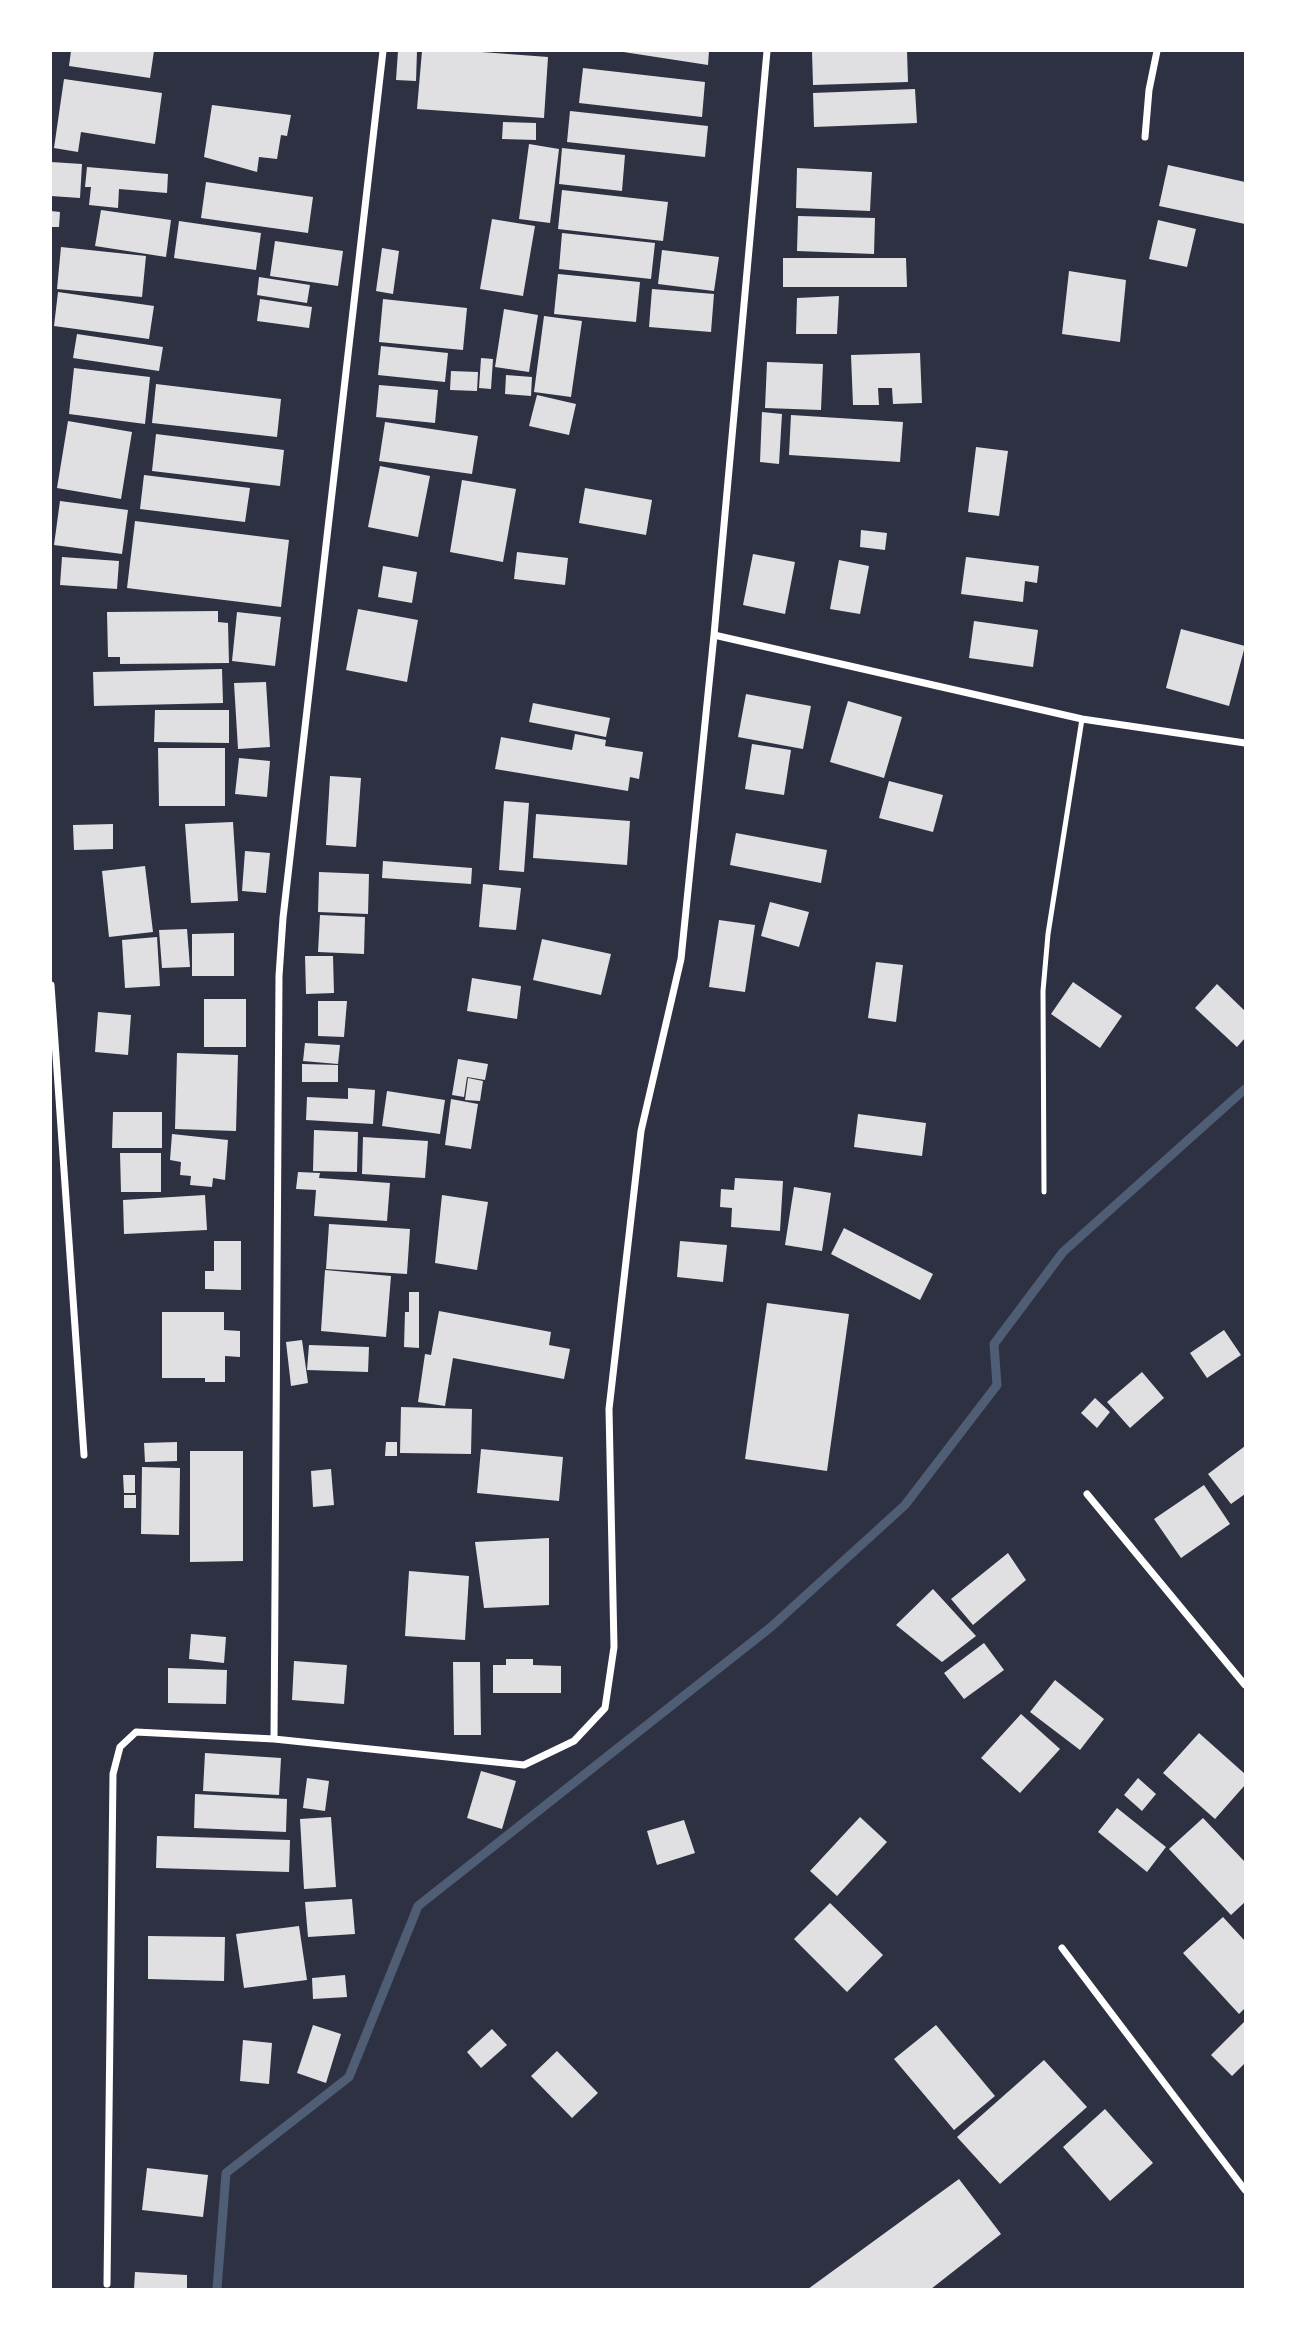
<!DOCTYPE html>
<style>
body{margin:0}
#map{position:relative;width:1296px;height:2340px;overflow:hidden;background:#2d3142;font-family:"Roboto Condensed",sans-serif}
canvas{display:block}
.frame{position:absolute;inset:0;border:52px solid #fff;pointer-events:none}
</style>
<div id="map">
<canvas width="1296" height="2340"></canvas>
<div class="frame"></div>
</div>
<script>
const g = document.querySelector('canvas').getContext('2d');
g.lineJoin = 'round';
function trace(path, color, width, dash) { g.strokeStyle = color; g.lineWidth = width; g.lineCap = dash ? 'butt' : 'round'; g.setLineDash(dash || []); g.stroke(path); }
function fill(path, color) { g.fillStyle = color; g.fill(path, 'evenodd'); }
const stream = new Path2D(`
 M217 2289 226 2173 349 2077 418 1906 771 1627 905 1505 997 1385 994 1344 1063 1252 1245 1089`);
const building = new Path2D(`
 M71 51H154L150 78 69 66Z
 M398 51H417L416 81 396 80Z
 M422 51H468L548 57 544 118 417 109Z
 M617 51H709L708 65Z
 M812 51H907L908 82 813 85Z
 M583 68 705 82 702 117 579 103Z
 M64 79 162 93 155 144 81 132 78 152 54 148Z
 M915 89 917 123 814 127 813 93Z
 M212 105 291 115 287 136 281 135 277 159 259 157 257 172 204 157Z
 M570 111 708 126 705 157 567 142Z
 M503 122 536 123V140L502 139Z
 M529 144 559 149 550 223 519 219Z
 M562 148 625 155 622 191 559 184Z
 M51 162 82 164 80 198 51 196Z
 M1168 165 1245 182V224L1159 206Z
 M87 167 168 174 167 193 119 189 118 208 89 205 91 187H85Z
 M797 168 872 172 870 211 796 208Z
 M206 182 313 197 308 233 201 218Z
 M562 190 668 202 663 241 558 229Z
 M101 210 171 220 166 257 95 246Z
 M51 211 60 212 59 227H51Z
 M798 216 875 218 874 254 797 251Z
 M492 219 535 226 523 296 480 289Z
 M1158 220 1196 229 1187 267 1149 259Z
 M179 221 261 233 256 270 174 258Z
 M562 233 655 243 651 279 559 269Z
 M275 241 343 251 338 286 270 276Z
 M61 247 146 256 142 297 57 289Z
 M382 248 399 251 393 294 376 291Z
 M662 250 719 257 714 291 658 284Z
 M783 258H906L907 287H783Z
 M1069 271 1126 280 1120 342 1062 334Z
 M558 274 640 282 636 322 554 314Z
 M259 277 310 285 307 303 257 295Z
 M652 289 714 294 711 332 649 327Z
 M58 292 154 306 149 339 54 326Z
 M839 296 837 334H796L797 298Z
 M260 299 312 307 309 328 257 321Z
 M383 299 467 308 463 350 379 342Z
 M504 309 538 315 529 372 495 367Z
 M544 316 582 321 571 397 534 392Z
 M77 334 163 347 159 371 73 358Z
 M381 346 448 353 445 382 378 375Z
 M920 353 922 403 893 404 892 388H878L879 405H853L851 355Z
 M481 358 493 359 491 389 479 388Z
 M767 362 823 364 821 410 765 408Z
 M74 368 150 377 145 424 69 414Z
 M451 371 478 372 477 391 450 390Z
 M506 375 532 377 531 396 505 394Z
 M156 384 281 399 277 437 152 423Z
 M379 385 438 390 435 423 376 417Z
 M537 395 576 404 569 435 529 426Z
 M762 412 782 414 779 464 760 462Z
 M791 415 903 422 900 462 789 455Z
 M68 421 132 432 121 499 57 488Z
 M385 422 478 436 472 474 379 461Z
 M156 434 284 450 280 486 152 471Z
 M976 447 1008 451 999 516 968 512Z
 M380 466 430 476 418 537 368 527Z
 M144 475 250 488 245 522 140 509Z
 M462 480 516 489 503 562 450 552Z
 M585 488 652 500 646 535 579 523Z
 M60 501 128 510 122 554 54 545Z
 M135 521 289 540 281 607 127 588Z
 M861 530 887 533 885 550 860 547Z
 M517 552 568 558 565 585 514 579Z
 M753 554 795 562 785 614 743 605Z
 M62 557 119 561 117 589 60 585Z
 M966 557 1039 566 1037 583 1025 581 1023 602 961 594Z
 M839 560 869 566 860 614 830 609Z
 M383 566 417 572 412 603 378 597Z
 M358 609 418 620 407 682 346 670Z
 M218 611V622L228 623 229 663 120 664V657H108L107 612Z
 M237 612 281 617 275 666 232 661Z
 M974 621 1038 630 1033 667 969 658Z
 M1181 629 1245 646 1229 706 1166 688Z
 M222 669 223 703 94 706 93 672Z
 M266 682 270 747 238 749 234 683Z
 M746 694 811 706 803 749 738 737Z
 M848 701 902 717 884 778 830 762Z
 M533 703 610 718 606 737 529 722Z
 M155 710H229V743L154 742Z
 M575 734 606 740 605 746 643 752 639 779 630 777 628 791 495 769 501 737 572 750Z
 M752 744 791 750 784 795 745 789Z
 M158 748H225V806H159Z
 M239 758 270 761 267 797 235 794Z
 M330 776 361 778 356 847 326 845Z
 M889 781 943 795 933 832 879 818Z
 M504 801 529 803 524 872 499 870Z
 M536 814 630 821 627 865 533 858Z
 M233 822 238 901 191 903 185 824Z
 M113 824V849L74 850 73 825Z
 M736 833 827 850 821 883 730 865Z
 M245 851 270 853 266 893 242 891Z
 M383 861 472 868 471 884 382 878Z
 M145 866 153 932 109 937 102 871Z
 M319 872 369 874 368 914 318 912Z
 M483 884 521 888 516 930 479 927Z
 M770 902 809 912 799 947 761 936Z
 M320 915 365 917 364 954 318 952Z
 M719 920 755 925 745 992 709 987Z
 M187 929 190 967 162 968 159 930Z
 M234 933V976H192V934Z
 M157 937 160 986 125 988 122 940Z
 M542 939 611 954 601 995 533 980Z
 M305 956H333L334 993 306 994Z
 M876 962 903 965 896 1022 868 1018Z
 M472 978 521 986 517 1019 467 1011Z
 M1073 982 1122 1016 1100 1048 1051 1014Z
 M1217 984 1245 1011V1038L1237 1047 1195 1008Z
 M204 999H246V1047H204Z
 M318 1001H347L344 1037 318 1036Z
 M98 1012 131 1015 128 1055 95 1052Z
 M305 1043 340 1045 338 1064 303 1061Z
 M177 1053 238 1055 236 1131 175 1129Z
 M458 1059 488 1064 485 1080 467 1077 464 1097 452 1095Z
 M302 1064 338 1065V1082H302Z
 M468 1078 483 1081 480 1101 465 1100Z
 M348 1088 375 1090 373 1124 306 1120 307 1097 348 1099Z
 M387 1091 445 1100 440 1134 382 1126Z
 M451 1099 478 1104 471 1149 445 1145Z
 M113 1112H162V1148H112Z
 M858 1114 926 1123 922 1156 854 1147Z
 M314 1130 358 1132 357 1172 313 1171Z
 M172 1134 228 1140 225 1180 213 1178 212 1187 190 1185 191 1176 180 1175 181 1162 170 1160Z
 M363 1137 428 1141 425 1178 362 1174Z
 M120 1153H161V1192H121Z
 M298 1172 320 1173 319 1178 390 1183 387 1221 314 1216 316 1190 296 1189Z
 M735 1178 783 1181 780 1231 731 1227 732 1208 720 1207 721 1189 734 1190Z
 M794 1187 831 1193 822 1251 785 1245Z
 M205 1195 207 1230 124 1234 123 1200Z
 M442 1195 488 1202 477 1270 435 1263Z
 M329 1224 410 1229 407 1274 326 1269Z
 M844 1228 933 1274 920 1300 831 1254Z
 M214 1241H241V1290L205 1289V1271H214Z
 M680 1241 727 1245 723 1282 677 1277Z
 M325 1270 391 1276 386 1337 321 1331Z
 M409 1292H419V1348L404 1347 405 1312H409Z
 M767 1303 849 1314 827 1471 745 1459Z
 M439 1311 551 1332 549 1345 570 1349 564 1379 453 1358 445 1406 418 1402 425 1354 431 1355Z
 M162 1312H224V1330L240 1331V1357L225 1356V1382H205V1378H162Z
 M1224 1330 1241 1355 1207 1378 1190 1353Z
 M302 1340 308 1383 291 1386 286 1342Z
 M309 1345 369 1347 368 1372 307 1370Z
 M1142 1372 1164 1398 1130 1428 1107 1402Z
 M1095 1398 1110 1412 1097 1428 1081 1413Z
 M401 1407 472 1409 471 1454 400 1453Z
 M177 1442V1461L145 1462 144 1443Z
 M386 1442H397V1456H385Z
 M1245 1446V1494L1231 1504 1208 1474Z
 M481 1449 563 1457 559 1501 477 1493Z
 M190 1451H243V1561L190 1562Z
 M142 1467 180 1468 179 1535 141 1534Z
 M331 1469 334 1505 313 1507 311 1471Z
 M123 1475H135V1493H124Z
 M1204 1485 1230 1524 1181 1558 1154 1519Z
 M124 1495H136V1508H124Z
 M549 1538V1605L484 1608 475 1542Z
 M1008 1553 1026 1580 973 1625 951 1599Z
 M409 1571 469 1576 465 1640 405 1636Z
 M933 1589 976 1636 942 1662 896 1625Z
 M191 1634 226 1637 224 1663 189 1659Z
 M984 1643 1004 1670 964 1699 944 1673Z
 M506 1659H533V1665L561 1666V1693H493V1665H506Z
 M294 1661 347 1665 344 1704 292 1700Z
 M453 1662H480L481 1735H454Z
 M168 1668 227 1670 226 1704 168 1703Z
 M1055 1680 1104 1719 1080 1750 1030 1712Z
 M1021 1714 1060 1749 1020 1793 981 1758Z
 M1199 1733 1245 1774V1785L1215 1819 1163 1773Z
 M205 1753 281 1758 279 1795 203 1791Z
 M481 1771 516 1781 502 1829 467 1818Z
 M307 1778 329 1781 325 1811 303 1808Z
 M1138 1778 1156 1794 1142 1811 1124 1795Z
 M195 1794 287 1799 286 1832 194 1828Z
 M1117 1808 1166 1847 1147 1872 1098 1832Z
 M331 1817 336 1887 304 1889 300 1819Z
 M860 1817 887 1842 837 1896 810 1871Z
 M1203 1818 1245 1862V1902L1231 1915 1169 1849Z
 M684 1820 695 1853 657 1865 647 1831Z
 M157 1836 290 1840 289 1872 156 1868Z
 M352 1899 355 1934 308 1937 305 1902Z
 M830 1903 883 1955 847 1992 794 1939Z
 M1223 1917 1245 1941V2008L1239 2014 1183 1953Z
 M299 1926 307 1980 244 1988 236 1934Z
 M148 1936 225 1937 224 1981 148 1979Z
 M345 1975 347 1997 313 1999 312 1978Z
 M1245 2021V2063L1232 2076 1211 2055Z
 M313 2025 341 2034 326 2083 297 2073Z
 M936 2025 995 2096 954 2130 894 2059Z
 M492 2029 507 2045 481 2068 467 2052Z
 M243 2040 272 2043 269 2084 240 2081Z
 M557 2051 598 2093 572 2118 531 2076Z
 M1044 2060 1087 2107 1000 2184 957 2137Z
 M1105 2109 1153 2163 1110 2201 1063 2147Z
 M147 2168 208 2175 203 2217 142 2210Z
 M959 2179 1001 2234 931 2289H808Z
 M135 2272 187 2275V2289H134Z`);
const service = new Path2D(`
 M1044 1192 1043 991 1048 934 1082 719`);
const minor = new Path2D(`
 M767 51 714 635 1082 719 1245 743
 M1145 137 1149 90 1157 51
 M51 985 84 1455
 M1087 1494 1245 1685
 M274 1739 524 1765 574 1741 605 1708 614 1647 609 1409 641 1131 681 959 714 635
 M1062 1948 1245 2190
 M107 2284 113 1774 120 1747 136 1732 274 1739 279 976 283 918 383 51`);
trace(stream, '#4f5d75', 9);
fill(building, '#e0e0e3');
trace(service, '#fff', 5);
trace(minor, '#fff', 7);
</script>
